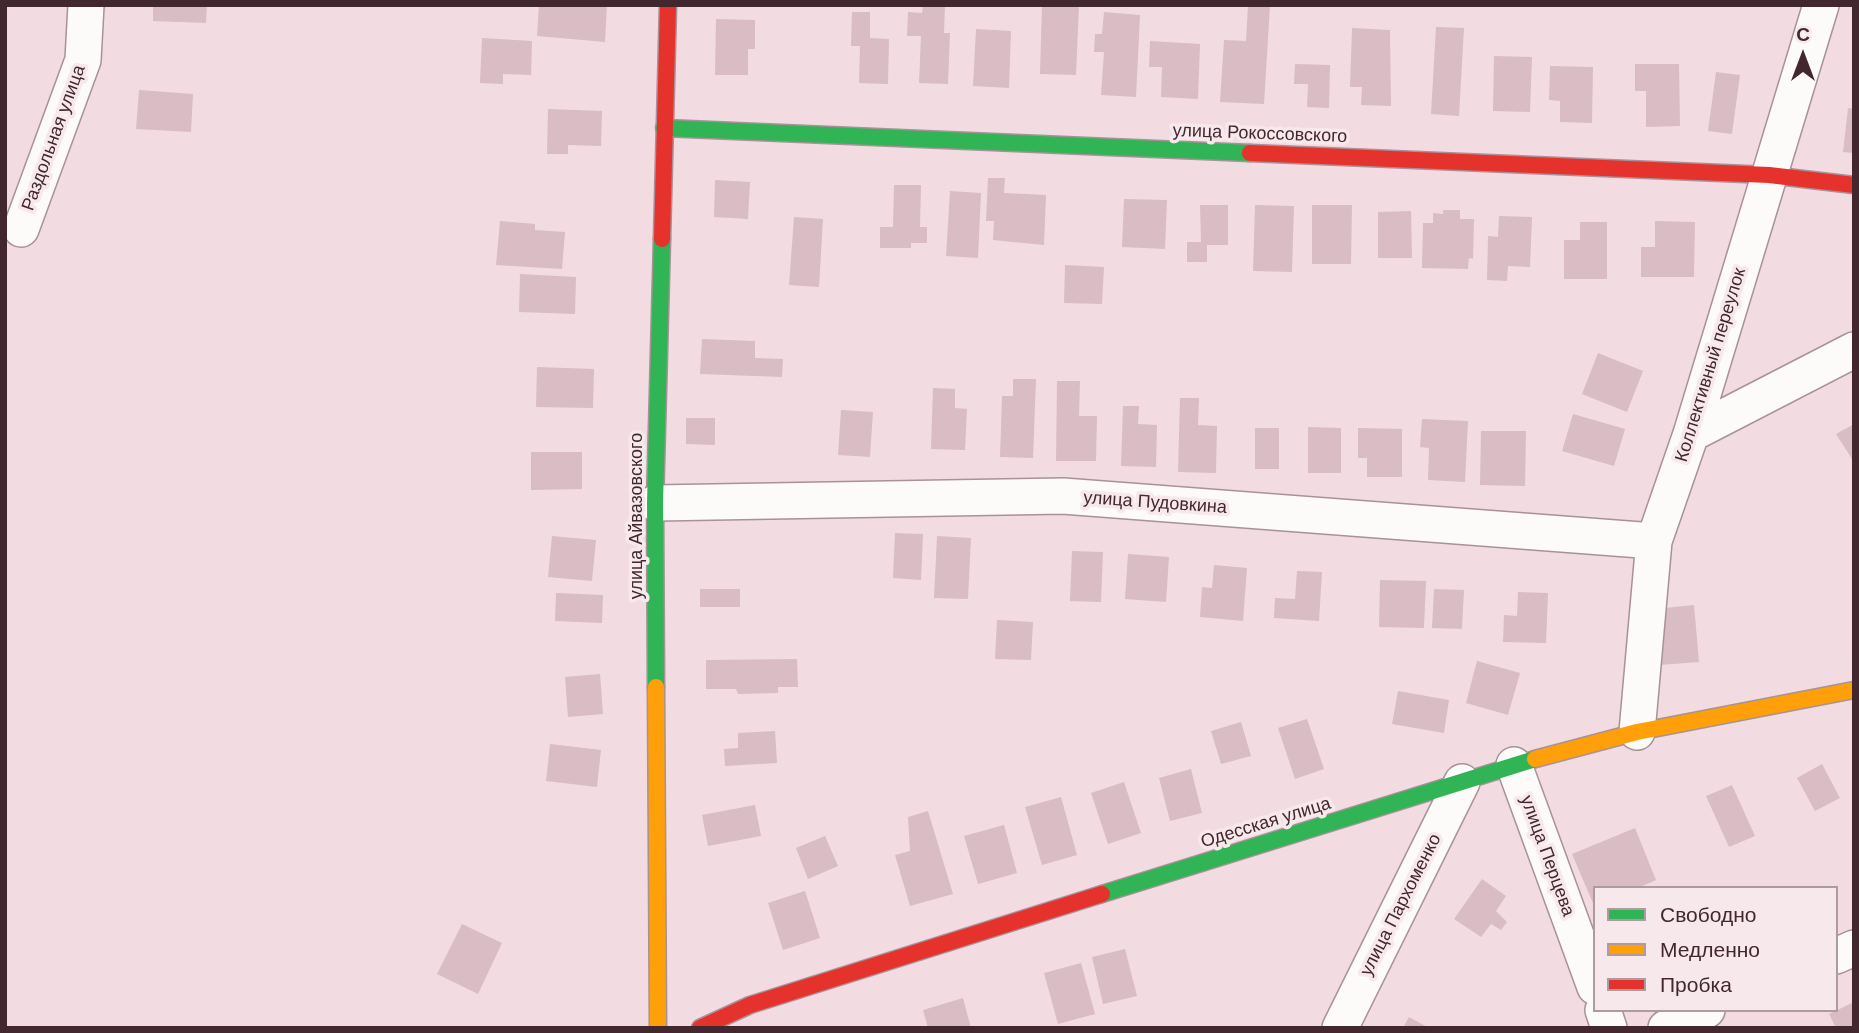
<!DOCTYPE html>
<meta charset="utf-8">
<style>
body{margin:0}
#map{position:relative;width:1859px;height:1033px;overflow:hidden;background:#f2dce1;font-family:Helvetica,sans-serif}
canvas{display:block}
.frame{position:absolute;inset:0;border:7px solid #42282e;pointer-events:none}
.legend{position:absolute;left:1593px;top:886px;width:245px;height:126px;box-sizing:border-box;background:#f6e8eb;border:2px solid #ae9b9f;margin:0;padding:9px 12px;list-style:none;font-size:21px;color:#42282e}
.legend li{display:flex;align-items:center;gap:14px;height:35px}
.legend b{width:35px;border:2px solid #ae9b9f}
.north{position:absolute;left:1768px;top:21px;width:70px;height:70px;-webkit-text-stroke:5px #f6e8eb;paint-order:stroke;rotate:0deg;font-size:19px;font-weight:700;line-height:28px;text-align:center;color:#42282e}
.north::after{content:'';display:block;margin:auto;width:24px;height:32px;background:#42282e;clip-path:polygon(50% 0,100% 100%,50% 72%,0 100%)}
</style>
<div id="map">
<canvas width="1859" height="1033"></canvas>
<div class="frame"></div>
<ul class="legend">
<li><b style="height:9px;background:#30b455"></b>Свободно</li>
<li><b style="height:9px;background:#ff9f0a"></b>Медленно</li>
<li><b style="height:9px;background:#e5322d"></b>Пробка</li>
</ul>
<div class="north">С</div>
</div>
<script>
const g = document.querySelector('canvas').getContext('2d');
g.lineJoin = 'round';
function fill(path, color) { g.fillStyle = color; g.fill(path, 'evenodd'); }
function trace(path, color, width, dash) { g.strokeStyle = color; g.lineWidth = width; g.lineCap = dash ? 'butt' : 'round'; g.setLineDash(dash || []); g.stroke(path); }
function label(font, color, halo, rows, align = 'center') {
  g.font = font + ' Helvetica,sans-serif'; g.lineWidth = 7; g.setLineDash([]); g.textBaseline = 'middle'; g.strokeStyle = halo; g.fillStyle = color; for (const [text, x, y, turn = 0] of rows) {
    g.save(); g.translate(x, y); g.rotate((+turn || 0) * Math.PI / 180); g.textAlign = isNaN(turn) ? turn : align; if (halo) g.strokeText(text, 0, 0); g.fillText(text, 0, 0); g.restore();
  }
}
const building = new Path2D(`
 M153 5H207L206 23 153 21Z
 M539 5H607L605 42 537 36Z
 M923 5H945L944 33H950L948 84 919 83 921 36H907L908 12 922 13Z
 M1042 5H1079L1076 75 1040 74Z
 M1248 5H1270L1264 104 1220 102 1224 40 1246 41Z
 M852 12H870V38L889 39 888 84 859 83 860 46H851Z
 M1104 12 1140 15 1136 97 1101 95 1104 52H1094L1095 34H1102Z
 M716 19 755 20V49H748V75H715Z
 M1436 27 1464 28 1459 116 1431 114Z
 M1352 28 1390 30 1391 106 1361 105 1362 87H1350Z
 M976 29 1011 31 1009 88 973 86Z
 M482 38 532 41 531 75 503 74V84L480 83Z
 M1150 41 1200 44 1198 99 1161 97 1162 67H1149Z
 M1494 56 1532 57 1530 112 1493 111Z
 M1295 64 1330 65 1329 108 1307 107 1308 84H1294Z
 M1635 64H1679L1680 126 1646 127V91H1635Z
 M1550 66 1593 67 1592 123 1560 122V101L1549 100Z
 M1716 72 1740 75 1732 134 1708 131Z
 M139 90 193 94 191 132 136 129Z
 M1848 108 1854 109V153L1843 152Z
 M548 109 602 111 601 146 568 145V154H547Z
 M988 178H1005L1004 193 1046 195 1044 245 993 240 994 221H986Z
 M715 180 750 182 748 219 714 217Z
 M894 185H921L920 227H927V243H911V248H880V227H893Z
 M950 191 981 193 978 258 946 256Z
 M1124 199 1167 200 1165 249 1122 247Z
 M1200 205H1228V245H1207V262H1187V242H1201Z
 M1255 205 1294 206 1292 272 1253 271Z
 M1312 205H1352L1351 264H1312Z
 M1443 210H1460V219H1474L1473 259 1469 258 1468 269 1422 268 1423 223H1433V213L1443 214Z
 M1411 211 1412 258H1378V212Z
 M1499 216 1532 217 1530 267 1508 266 1507 281 1487 280 1488 236 1498 237Z
 M794 217 823 219 819 287 789 285Z
 M500 221 535 224V230L565 232 562 269 496 265Z
 M1655 221 1695 222 1694 277H1641V247H1655Z
 M1580 222H1607V279H1564V240H1580Z
 M1065 265 1104 267 1102 304 1064 303Z
 M520 274 576 277 575 314 519 312Z
 M702 339 755 341V358L783 359 782 377 700 374Z
 M1598 353 1643 371 1627 412 1582 394Z
 M537 367 594 369 593 408 536 407Z
 M1013 379H1036L1033 458 1000 457 1002 396H1013Z
 M1057 381H1080L1079 416H1097L1096 461H1056Z
 M933 388 955 389V408L967 409 965 450 931 449Z
 M1180 398H1199L1198 425 1217 426 1216 473 1178 472Z
 M1123 406H1139L1138 424 1157 425 1156 467 1121 466Z
 M841 410 873 412 870 457 838 455Z
 M1573 414 1625 429 1614 466 1562 451Z
 M686 418H715V445L686 444Z
 M1422 419 1468 421 1465 482 1428 480 1429 448 1420 447Z
 M1854 424V462L1836 434Z
 M1308 427 1341 428V473H1308Z
 M1255 428H1279V469H1255Z
 M1358 428 1402 429V477H1367V458H1358Z
 M1481 431H1526L1525 486 1480 485Z
 M531 452H582V489L531 490Z
 M895 533 923 534 921 580 893 578Z
 M552 536 596 540 592 581 548 577Z
 M937 536 971 538 968 599 934 598Z
 M1072 551 1103 552 1101 602 1070 601Z
 M1128 554 1169 557 1166 602 1125 599Z
 M1214 565 1247 568 1243 621 1200 617 1202 587 1212 588Z
 M1297 571 1322 572 1319 621 1274 618 1275 598 1295 599Z
 M1380 580 1426 581 1424 628 1379 627Z
 M700 589H740V607H700Z
 M1434 589 1464 590 1462 629 1432 628Z
 M1518 592 1548 593 1546 643 1503 642 1504 615 1517 616Z
 M556 593 603 595 602 623 555 621Z
 M1694 605 1699 662 1660 665 1655 609Z
 M997 620 1033 622 1031 660 995 659Z
 M797 659 798 687H778V693L738 694 736 689H706V660Z
 M1477 661 1520 673 1508 715 1466 703Z
 M600 674 603 714 568 717 565 677Z
 M1398 691 1449 700 1444 733 1392 724Z
 M1307 719 1324 769 1295 779 1278 728Z
 M1241 722 1251 756 1221 764 1211 731Z
 M775 731 777 763 725 766 724 749 738 748V733Z
 M550 744 601 750 597 787 546 781Z
 M1822 764 1840 798 1815 811 1797 778Z
 M1191 769 1202 813 1170 821 1159 778Z
 M1124 782 1141 833 1108 844 1091 793Z
 M1732 785 1755 836 1729 847 1706 796Z
 M1061 797 1077 855 1042 865 1025 807Z
 M755 805 761 836 708 846 702 815Z
 M928 811 953 894 910 906 895 855 910 851 908 817Z
 M1004 825 1017 873 978 884 964 836Z
 M1635 828 1656 880 1638 888H1595V908L1572 854Z
 M825 836 838 866 808 879 796 848Z
 M1482 879 1506 896 1496 911 1507 922 1501 930 1491 924 1481 937 1454 919Z
 M805 891 820 938 783 950 768 903Z
 M462 924 502 943 478 994 437 974Z
 M1125 949 1137 996 1103 1004 1092 957Z
 M1081 963 1095 1014 1058 1024 1044 973Z
 M963 998 971 1028H928L923 1010Z
 M1854 1002V1028H1836L1829 1014Z
 M1409 1017 1429 1028H1403Z`);
const street = new Path2D(`
 M21 229 83 60 86 5
 M1691 434 1854 350
 M655 503 1063 496 1654 541
 M1637 732 1654 541 1691 434 1821 5
 M1514 765 1595 987
 M1836 956 1854 948
 M1603 1010 1609 1028
 M1340 1028 1462 782
 M1666 1028 1707 1010`);
const fast = new Path2D(`
 M664 128 1250 153
 M656 687 655 503 662 239
 M1102 894 1535 759`);
const slow = new Path2D(`
 M656 687 658 1028
 M1535 759 1637 732 1854 690`);
const jam = new Path2D(`
 M1250 153 1769 175 1854 185
 M662 239 668 5
 M700 1028 750 1005 1102 894`);
const streetNames = [
 ["улица Рокоссовского",1260,134,2],
 ["Раздольная улица",54,138,-70],
 ["Коллективный переулок",1711,365,-73],
 ["улица Пудовкина",1155,503,4],
 ["улица Айвазовского",637,516,-90],
 ["Одесская улица",1266,823,-17],
 ["улица Перцева",1547,856,70],
 ["улица Пархоменко",1401,905,-63]
];
fill(building, '#d9bcc4');
trace(street, '#a79297', 38);
trace(fast, '#a79297', 19);
trace(slow, '#a79297', 19);
trace(jam, '#a79297', 19);
trace(street, '#fdfafa', 35);
trace(fast, '#30b455', 16);
trace(slow, '#ff9f0a', 16);
trace(jam, '#e5322d', 16);
label('18px', '#42282e', '#f6e8eb', streetNames);
</script>
